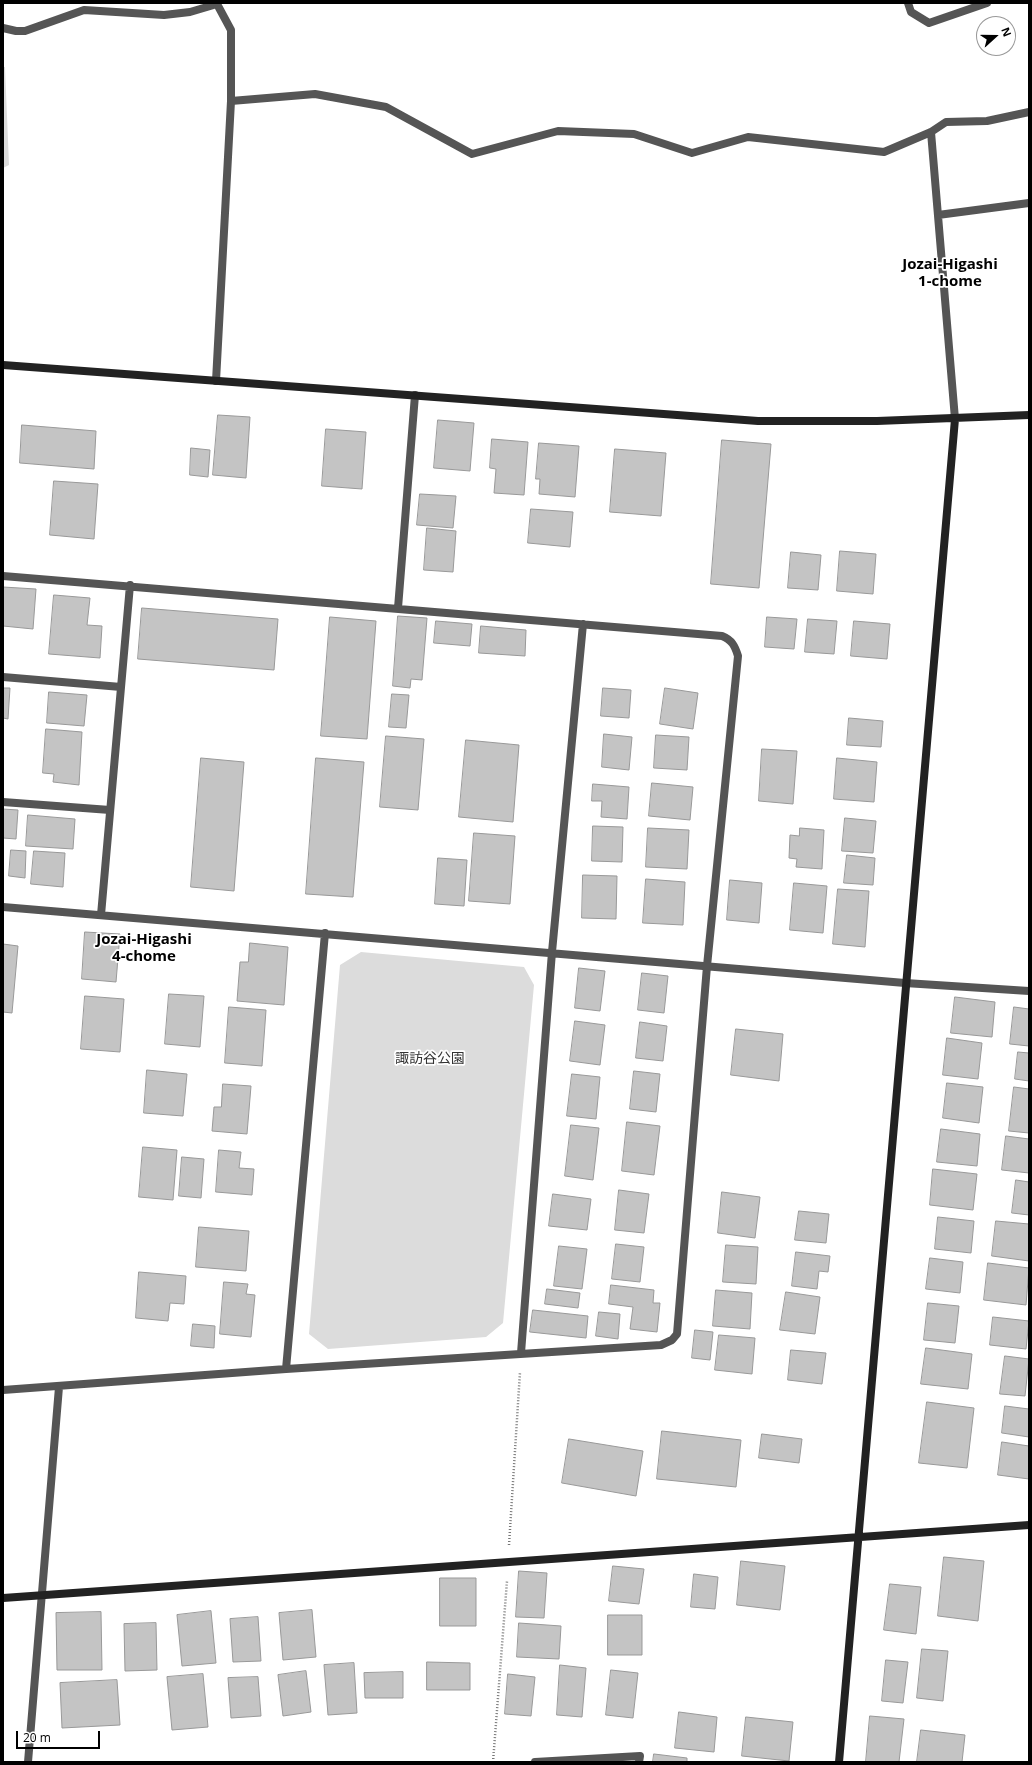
<!DOCTYPE html>
<meta charset="utf-8">
<style>
body{margin:0}
#map{position:relative;width:1032px;height:1765px;overflow:hidden;background:#fff;font-family:"Open Sans",sans-serif}
canvas{display:block}
.frame{position:absolute;inset:0;border:4px solid #000;pointer-events:none}
.north{position:absolute;left:976px;top:16px;width:40px;height:40px;box-sizing:border-box;background:#fff;border:1px solid #999;border-radius:50%;rotate:69deg;font-size:11px;font-weight:700;line-height:16px;text-align:center;color:#000}
.north::after{content:'';display:block;margin:auto;width:14px;height:18px;background:#000;clip-path:polygon(50% 0,100% 100%,50% 72%,0 100%)}
.scale{position:absolute;left:16px;top:1731px;width:84px;height:18px;box-sizing:border-box;border:2px solid #000;border-top:0;padding-left:5px;font-size:12px;line-height:14px;white-space:nowrap;color:#000;-webkit-text-stroke:3px #fff;paint-order:stroke}
</style>
<div id="map">
<canvas width="1032" height="1765"></canvas>
<div class="frame"></div>
<div class="north">N</div>
<div class="scale">20 m</div>
</div>
<script>
const g = document.querySelector('canvas').getContext('2d');
g.lineJoin = 'round';
function fill(path, color) { g.fillStyle = color; g.fill(path, 'evenodd'); }
function trace(path, color, width, dash) { g.strokeStyle = color; g.lineWidth = width; g.lineCap = dash ? 'butt' : 'round'; g.setLineDash(dash || []); g.stroke(path); }
function label(font, color, halo, rows, align = 'center') {
  g.font = font + ' "Open Sans","Noto Sans JP",sans-serif'; g.lineWidth = 3.5; g.setLineDash([]); g.textBaseline = 'middle'; g.strokeStyle = halo; g.fillStyle = color; for (const [text, x, y, turn = 0] of rows) {
    g.save(); g.translate(x, y); g.rotate((+turn || 0) * Math.PI / 180); g.textAlign = isNaN(turn) ? turn : align; if (halo) g.strokeText(text, 0, 0); g.fillText(text, 0, 0); g.restore();
  }
}
const green = new Path2D(`
 M3 67H5L9 165 3 168Z
 M361 952 524 967 534 985 503 1323 486 1337 328 1349 309 1334 340 965Z`);
const building = new Path2D(`
 M218 415 250 417 246 478 213 475Z
 M438 420 474 423 470 471 434 468Z
 M22 425 96 431 94 469 20 463Z
 M326 429 366 432 362 489 322 486Z
 M492 439 528 442 524 495 494 493 496 469 490 468Z
 M722 440 771 444 759 588 711 584Z
 M539 443 579 446 575 497 539 494 540 479H536Z
 M191 448 210 450 208 477 190 475Z
 M615 449 666 453 661 516 610 512Z
 M54 481 98 484 94 539 50 535Z
 M420 494 456 496 453 528 417 525Z
 M531 509 573 512 570 547 528 543Z
 M427 528 456 531 453 572 424 570Z
 M840 551 876 554 873 594 837 591Z
 M791 552 821 555 818 590 788 588Z
 M3 587 36 589 33 629 3 626Z
 M54 595 90 598 87 625 102 626 100 658 49 654Z
 M142 608 278 619 274 670 138 659Z
 M398 616 427 618 422 680 411 679 410 688 393 686Z
 M330 617 376 621 367 739 321 736Z
 M767 617 797 619 794 649 765 647Z
 M808 619 837 621 834 654 805 652Z
 M436 621 472 624 470 646 434 643Z
 M854 621 890 624 887 659 851 656Z
 M481 626 526 630 525 656 479 653Z
 M3 688H10L8 719 3 718Z
 M603 688 631 690 629 718 601 716Z
 M665 688 698 693 693 729 660 724Z
 M49 692 87 695 84 726 47 723Z
 M392 694 409 695 406 728 389 727Z
 M849 718 883 721 881 747 847 745Z
 M46 729 82 732 79 785 53 782 54 774 43 773Z
 M604 734 632 737 629 770 602 767Z
 M656 735 689 737 687 770 654 768Z
 M386 736 424 739 418 810 380 807Z
 M466 740 519 745 513 822 459 817Z
 M762 749 797 751 793 804 759 801Z
 M201 758 244 762 234 891 191 887Z
 M316 758 364 762 353 897 306 894Z
 M837 758 877 762 874 802 834 799Z
 M652 783 693 787 690 820 649 816Z
 M593 784 629 787 627 819 601 817 602 801H592Z
 M3 809 18 810 16 839 3 838Z
 M28 815 75 819 73 849 26 846Z
 M845 818 876 821 873 853 842 851Z
 M593 826 623 827 622 862 592 861Z
 M648 828 689 830 687 869 646 867Z
 M800 828 824 830 822 869 796 867 797 859 789 858 790 835 799 836Z
 M474 833 515 836 510 904 469 901Z
 M11 850 26 851 25 878 9 876Z
 M34 851 65 853 63 887 31 884Z
 M847 855 875 858 873 885 844 883Z
 M438 858 467 860 464 906 435 904Z
 M583 875 617 876 616 919 582 918Z
 M646 879 685 882 683 925 643 923Z
 M730 880 762 883 759 923 727 920Z
 M794 883 827 886 823 933 790 930Z
 M838 889 869 891 865 947 833 944Z
 M85 932 120 934 116 982 82 979Z
 M250 943 288 947 284 1005 237 1001 240 962H248Z
 M3 944 18 946 12 1013 3 1012Z
 M579 968 605 971 600 1011 575 1008Z
 M642 973 668 976 664 1013 638 1010Z
 M169 994 204 996 200 1047 165 1044Z
 M85 996 124 999 120 1052 81 1049Z
 M955 997 995 1002 992 1037 951 1033Z
 M229 1007 266 1010 262 1066 225 1063Z
 M1014 1007 1029 1009V1046L1010 1044Z
 M575 1021 605 1025 600 1065 570 1061Z
 M640 1022 667 1026 663 1061 636 1058Z
 M736 1029 783 1034 779 1081 731 1075Z
 M947 1038 982 1043 978 1079 943 1075Z
 M1018 1052 1029 1053V1081L1015 1079Z
 M147 1070 187 1074 183 1116 144 1113Z
 M634 1071 660 1074 656 1112 630 1109Z
 M572 1074 600 1077 596 1119 567 1116Z
 M947 1083 983 1087 979 1123 943 1118Z
 M223 1084 251 1086 247 1134 212 1131 214 1107H221Z
 M1014 1087 1029 1089V1133L1009 1131Z
 M627 1122 660 1126 654 1175 622 1171Z
 M571 1125 599 1128 593 1180 565 1176Z
 M941 1129 980 1134 977 1166 937 1162Z
 M1006 1136 1029 1139V1173L1002 1170Z
 M143 1147 177 1150 173 1200 139 1197Z
 M219 1150 241 1152 239 1168 254 1169 252 1195 216 1192Z
 M182 1157 204 1159 201 1198 179 1196Z
 M933 1169 977 1174 973 1210 930 1205Z
 M1016 1180 1029 1182V1215L1012 1213Z
 M619 1190 649 1194 644 1233 615 1230Z
 M722 1192 760 1197 755 1238 718 1233Z
 M553 1194 591 1199 587 1230 549 1226Z
 M799 1211 829 1214 826 1243 795 1240Z
 M938 1217 974 1221 971 1253 935 1249Z
 M996 1221 1029 1224V1261L992 1256Z
 M199 1227 249 1231 246 1271 196 1267Z
 M616 1244 644 1247 640 1282 612 1279Z
 M726 1245 758 1247 756 1284 723 1282Z
 M559 1246 587 1249 582 1289 554 1286Z
 M796 1252 830 1256 828 1272 819 1271 817 1289 792 1286Z
 M930 1258 963 1262 960 1293 926 1289Z
 M988 1263 1029 1268 1026 1305 984 1300Z
 M139 1272 186 1276 184 1304 170 1303 168 1321 136 1318Z
 M224 1282 248 1284 246 1294 255 1295 251 1337 220 1334Z
 M611 1285 654 1290 653 1303H660L657 1332 630 1329 633 1307 609 1304Z
 M547 1289 580 1293 578 1308 545 1304Z
 M716 1290 752 1293 750 1329 713 1326Z
 M786 1292 820 1297 815 1334 780 1330Z
 M928 1303 959 1306 955 1343 924 1340Z
 M533 1310 588 1316 586 1338 530 1332Z
 M599 1312 620 1314 618 1339 596 1336Z
 M993 1317 1029 1321 1026 1349 990 1345Z
 M193 1324 215 1326 214 1348 191 1346Z
 M695 1330 713 1332 710 1360 692 1358Z
 M719 1335 755 1338 752 1374 715 1370Z
 M926 1348 972 1354 968 1389 921 1384Z
 M791 1350 826 1353 822 1384 788 1380Z
 M1005 1356 1029 1359 1025 1396 1000 1394Z
 M927 1402 974 1408 967 1468 919 1463Z
 M1005 1406 1029 1409V1437L1002 1433Z
 M662 1431 741 1440 736 1487 657 1479Z
 M762 1434 802 1439 799 1463 759 1458Z
 M569 1439 643 1451 636 1496 562 1483Z
 M1002 1442 1029 1446V1479L998 1475Z
 M944 1557 984 1561 978 1621 938 1616Z
 M741 1561 785 1566 780 1610 737 1605Z
 M613 1566 644 1569 639 1604 609 1601Z
 M519 1571 547 1573 544 1618 516 1617Z
 M694 1574 718 1577 715 1609 691 1607Z
 M440 1578H476V1626H440Z
 M890 1584 921 1587 916 1634 884 1630Z
 M312 1610 316 1657 283 1660 279 1613Z
 M211 1611 216 1663 182 1666 177 1615Z
 M101 1612 102 1670H57L56 1613Z
 M608 1615H642V1655H608Z
 M258 1617 261 1661 233 1662 230 1619Z
 M156 1623 157 1670 125 1671 124 1624Z
 M519 1623 561 1626 559 1659 517 1657Z
 M922 1649 948 1651 943 1701 917 1698Z
 M886 1660 908 1662 903 1703 882 1701Z
 M427 1662 470 1663V1690H427Z
 M354 1663 357 1713 328 1715 324 1665Z
 M560 1665 586 1668 582 1717 557 1715Z
 M611 1670 638 1673 633 1718 606 1715Z
 M306 1671 311 1712 283 1716 278 1675Z
 M403 1672V1698H365L364 1673Z
 M203 1674 208 1727 172 1730 167 1677Z
 M508 1674 535 1677 531 1716 505 1714Z
 M258 1677 261 1716 231 1718 228 1678Z
 M117 1680 120 1725 62 1728 60 1683Z
 M679 1712 717 1717 714 1752 675 1748Z
 M870 1716 904 1719 899 1762H866Z
 M746 1717 793 1722 789 1761 742 1756Z
 M921 1730 965 1735 962 1762H917Z
 M654 1754 687 1758V1762H653Z`);
const path = new Path2D(`
 M509 1545 520 1372
 M493 1762 507 1581`);
const street = new Path2D(`
 M908 3 911 12 929 23 987 3
 M3 28 16 31H25L84 10 164 15 190 12 217 4 231 30V101L216 381
 M231 101 315 94 386 107 472 154 558 131 634 134 692 153 748 137 884 152 931 132 946 122 987 121 1029 112
 M931 132 955 419
 M938 215 1029 203
 M3 576 722 636C732 640 735 646 738 656L707 966 677 1334 672 1340 661 1345 286 1369 3 1390
 M398 608 415 395
 M3 677 121 687
 M3 802 110 810
 M3 907 905 983 1029 991
 M101 915 130 585
 M521 1353 552 952 583 624
 M286 1369 325 933
 M28 1762 59 1387
 M535 1762 640 1756 639 1762`);
const secondary = new Path2D(`
 M3 365 758 421H877L1029 415
 M3 1598 1029 1525
 M839 1762 955 419`);
const parkNames = [
 ["諏訪谷公園",430,1059]
];
const neighbourhoodNames = [
 ["Jozai-Higashi",950,265],
 ["1-chome",950,282],
 ["Jozai-Higashi",144,940],
 ["4-chome",144,957]
];
fill(green, '#dcdcdc');
fill(building, '#c4c4c4');
trace(building, '#999', 1);
trace(path, '#777', 2.5, [1, 2]);
trace(street, '#555', 8);
trace(secondary, '#222', 8);
label('14px', '#333', '#fff', parkNames);
label('bold 15px', '#000', '#fff', neighbourhoodNames);
</script>
